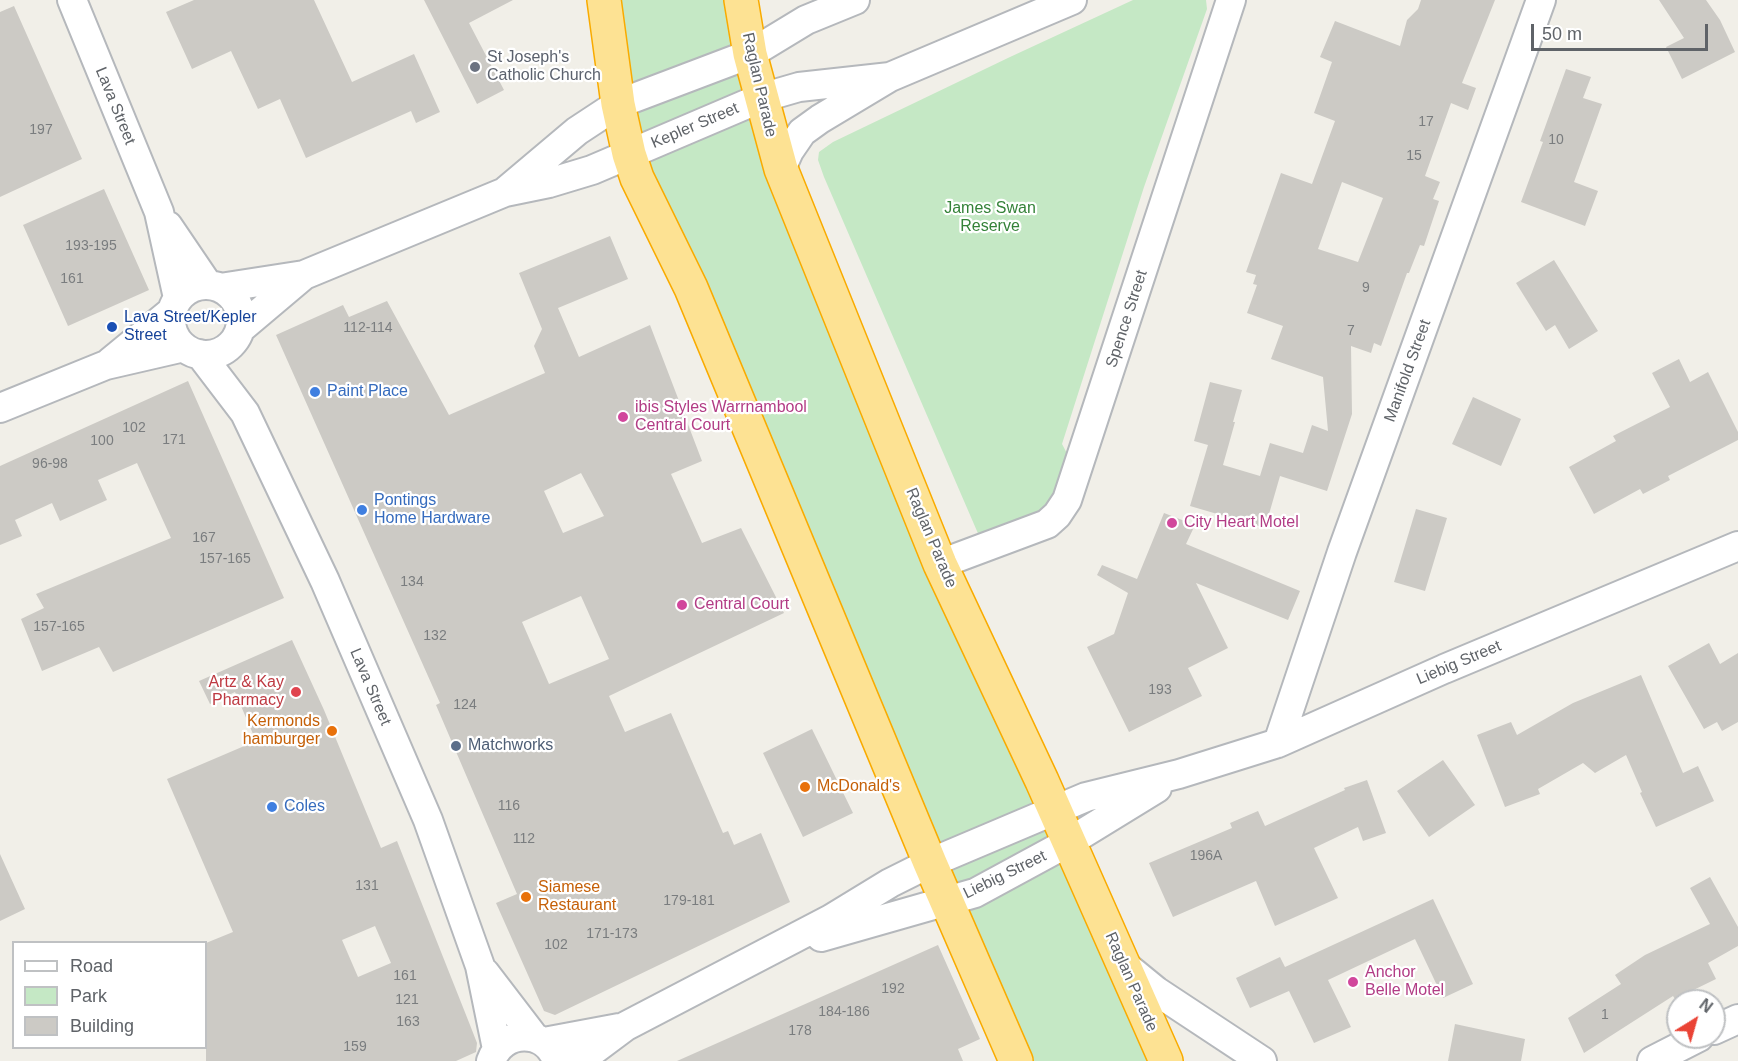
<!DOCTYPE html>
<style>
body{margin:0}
#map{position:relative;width:1738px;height:1061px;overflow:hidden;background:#f1efe8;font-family:Arial,sans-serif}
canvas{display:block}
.legend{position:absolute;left:12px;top:941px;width:195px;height:108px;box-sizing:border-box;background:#fff;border:2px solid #bfc1c3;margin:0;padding:8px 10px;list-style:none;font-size:18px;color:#5f6368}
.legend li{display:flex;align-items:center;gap:12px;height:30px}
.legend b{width:30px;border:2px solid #bfc1c3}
.north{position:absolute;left:1666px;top:989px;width:60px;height:60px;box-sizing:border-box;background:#fff;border:2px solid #bfc1c3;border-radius:50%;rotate:37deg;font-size:16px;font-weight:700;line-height:24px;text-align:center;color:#5f6368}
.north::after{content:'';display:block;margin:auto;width:21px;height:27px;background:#ea4335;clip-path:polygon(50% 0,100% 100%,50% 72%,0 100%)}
.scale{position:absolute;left:1531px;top:24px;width:177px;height:27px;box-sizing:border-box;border:3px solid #5f6368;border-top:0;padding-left:8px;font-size:18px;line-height:21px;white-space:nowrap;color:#5f6368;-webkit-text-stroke:4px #fff;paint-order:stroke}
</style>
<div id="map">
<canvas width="1738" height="1061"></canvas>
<ul class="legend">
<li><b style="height:8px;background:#fff"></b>Road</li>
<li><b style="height:16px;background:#c5e8c5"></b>Park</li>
<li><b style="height:16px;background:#cccac5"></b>Building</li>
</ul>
<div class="north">N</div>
<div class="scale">50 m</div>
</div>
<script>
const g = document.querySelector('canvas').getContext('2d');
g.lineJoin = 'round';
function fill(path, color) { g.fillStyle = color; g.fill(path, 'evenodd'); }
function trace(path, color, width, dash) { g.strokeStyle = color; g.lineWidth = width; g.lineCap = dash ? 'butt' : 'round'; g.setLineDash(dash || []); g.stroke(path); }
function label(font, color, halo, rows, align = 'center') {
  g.font = font + ' Arial,sans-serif'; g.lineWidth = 4.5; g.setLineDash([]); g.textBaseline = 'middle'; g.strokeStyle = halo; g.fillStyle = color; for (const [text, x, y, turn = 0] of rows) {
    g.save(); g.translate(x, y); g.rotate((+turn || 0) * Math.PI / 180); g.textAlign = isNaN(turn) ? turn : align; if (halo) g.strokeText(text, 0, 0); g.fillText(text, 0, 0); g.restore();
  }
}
const green = new Path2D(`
 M604 0H741L771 137 1166 1061H1016L634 169Z
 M1133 0H1206L1207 9 1144 187 1062 444 1071 461 1067 500 983 545 824 177 818 160 819 152 833 142 1010 57Z`);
const building = new Path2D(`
 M194 0H314L352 82 414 54 440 112 416 123 411 111 306 158 280 99 258 109 231 51 192 69 166 12Z
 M424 0H513L469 23 504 90 477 104Z
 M1421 0H1495L1462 83 1476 88 1468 110 1451 103 1425 176 1440 182 1433 199 1439 201 1424 246 1420 245 1409 273H1407L1381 346 1374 343 1371 353 1351 346 1352 414 1327 491 1280 476 1265 528 1190 506 1208 445 1194 441 1210 382 1242 390 1233 422H1235L1223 465 1260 476 1270 443 1303 453 1312 425 1328 431 1323 377 1271 359 1283 326 1247 313 1257 285 1253 284 1256 275 1246 272 1281 173 1312 184 1335 121 1314 113 1332 62 1320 57 1335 21 1400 46 1407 20 1418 9ZM1342 182 1383 198 1358 262 1318 249Z
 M1659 0H1706L1720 20 1735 52 1682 79 1666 47 1684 38Z
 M14 6 82 159 0 197V12Z
 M1566 69 1591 77 1583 98 1602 104 1574 182 1598 191 1585 226 1521 202 1543 142 1540 141Z
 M104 189 149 290 68 326 23 225Z
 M610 236 628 279 558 308 579 357 650 325 702 461 671 474 702 543 741 528 784 613 609 696 625 732 671 713 723 833 728 831 734 845 761 833 790 902 555 1015 544 1011 496 903 517 894 436 705 440 703 276 335 343 305 349 317 387 301 449 415 545 373 534 346 542 329 519 273ZM581 473 604 516 563 533 544 491ZM581 596 609 659 549 684 522 622Z
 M1554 260 1598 331 1569 349 1555 325 1546 331 1516 283Z
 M1679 359 1690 382 1708 372 1738 432V440L1668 476 1670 480 1643 494 1640 489 1594 514 1569 467 1616 441 1613 436 1670 407 1652 373Z
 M188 381 284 598 113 672 99 647 42 671 21 619 44 608 36 594 171 538 137 463 98 480 107 500 60 521 52 503 15 520 22 536 0 545V466Z
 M1473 397 1521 419 1501 466 1452 444Z
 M1416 509 1447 518 1425 591 1394 582Z
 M1164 513 1195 525 1186 544 1300 591 1288 620 1196 583 1228 648 1188 668 1202 696 1129 732 1087 647 1114 634 1128 593 1097 575 1102 565 1137 579Z
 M292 640 324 710 381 848 397 841 470 1025 477 1043 476 1052 456 1061H206V943L233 932 167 779 256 741 235 692 210 704 199 681ZM375 926 391 963 358 977 342 940Z
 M1709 643 1720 664 1738 653V722L1722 731 1717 722 1704 729 1668 666Z
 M1641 675 1683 773 1698 766 1714 801 1656 827 1640 793 1642 792 1626 755 1595 773 1583 763 1538 789 1540 794 1505 807 1477 735 1511 722 1517 735 1573 703Z
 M812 729 853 813 803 837 763 753Z
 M1443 760 1475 805 1429 837 1397 791Z
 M1367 780 1386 833 1363 841 1358 827 1314 848 1338 898 1275 926 1256 881 1173 917 1149 863 1232 828 1230 823 1258 811 1265 826 1345 790 1344 788Z
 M0 854 25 909 0 921Z
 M1710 877 1738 927V946L1708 963 1716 979 1675 999 1673 996 1584 1053 1568 1018 1621 984 1615 975 1645 955 1710 924 1690 888Z
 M1433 899 1473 984 1443 998 1415 939 1328 980 1351 1027 1314 1043 1289 991 1250 1008 1236 978 1280 957 1285 967Z
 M938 945 980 1039 958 1049 963 1061H677Z
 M1455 1024 1525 1039 1521 1061H1448Z`);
const minor = new Path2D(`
 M72 0 159 212 178 298
 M781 169 789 151 802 132 820 119 890 77 1072 0
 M507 190 577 131 618 104 750 54 806 20 855 0
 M168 226 208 285
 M171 320a35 35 0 1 1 70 0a35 35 0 1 1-70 0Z
 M220 288 304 275 505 192 549 183 592 170 761 98 799 87 890 77
 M240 329 304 275
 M200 354 245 413 325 581 428 820 480 966 497 1049
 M110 362 172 311
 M0 408 106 365 184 347
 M940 564 1047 524 1057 515 1067 500 1231 0
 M1278 743 1342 552 1541 0
 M821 937 975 893 1069 842 1157 788
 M1123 964 1156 991 1262 1061
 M485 973 534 1037
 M1714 1030 1738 1019
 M544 1042 619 1028
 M491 1061C502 1029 546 1028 557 1061
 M579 1061 626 1026 831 919 890 883 930 863 1086 797 1179 774 1278 743 1444 669 1738 546
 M1652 1061 1699 1037`);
const highway = new Path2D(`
 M604 0 618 104 629 154 637 178 691 288 930 863 1016 1061
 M741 0 750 54 781 169 940 564 1042 781 1166 1061`);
const markers = [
 [475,67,6,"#6b7280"],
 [112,327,6,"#1a4fb4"],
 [315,392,6,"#3f7fe0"],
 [623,417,6,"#d1479c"],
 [362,510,6,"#3f7fe0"],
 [1172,523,6,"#d1479c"],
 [682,605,6,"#d1479c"],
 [296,692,6,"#e0444e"],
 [332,731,6,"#e8710a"],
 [456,746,6,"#5c6f8a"],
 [805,787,6,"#e8710a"],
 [272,807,6,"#3f7fe0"],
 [526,897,6,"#e8710a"],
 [1353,982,6,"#d1479c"]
];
const numberNames = [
 ["17",1426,122],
 ["197",41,130],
 ["10",1556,140],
 ["15",1414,156],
 ["193-195",91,246],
 ["161",72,279],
 ["9",1366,288],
 ["112-114",368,328],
 ["7",1351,331],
 ["102",134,428],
 ["171",174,440],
 ["100",102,441],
 ["96-98",50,464],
 ["167",204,538],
 ["157-165",225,559],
 ["134",412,582],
 ["157-165",59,627],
 ["132",435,636],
 ["193",1160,690],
 ["124",465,705],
 ["116",509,806],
 ["112",524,839],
 ["196A",1206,856],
 ["131",367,886],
 ["179-181",689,901],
 ["171-173",612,934],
 ["102",556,945],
 ["161",405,976],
 ["192",893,989],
 ["121",407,1000],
 ["184-186",844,1012],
 ["1",1605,1015],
 ["163",408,1022],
 ["178",800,1031],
 ["159",355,1047]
];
const worshipNames = [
 ["St Joseph's",487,58],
 ["Catholic Church",487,76]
];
const streetNames = [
 ["Raglan Parade",759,85,77],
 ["Lava Street",115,106,68],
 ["Kepler Street",695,126,-23],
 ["Spence Street",1127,319,-72],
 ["Manifold Street",1408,371,-70],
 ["Raglan Parade",931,538,67],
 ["Liebig Street",1459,663,-23],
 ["Lava Street",370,687,67],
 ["Liebig Street",1005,875,-26],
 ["Raglan Parade",1131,982,66]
];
const parkNames = [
 ["James Swan",990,209],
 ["Reserve",990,227]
];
const transitNames = [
 ["Lava Street/Kepler",124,318],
 ["Street",124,336]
];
const shopNames = [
 ["Paint Place",327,392],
 ["Pontings",374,501],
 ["Home Hardware",374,519],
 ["Coles",284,807]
];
const hotelNames = [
 ["ibis Styles Warrnambool",635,408],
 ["Central Court",635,426],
 ["City Heart Motel",1184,523],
 ["Central Court",694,605],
 ["Anchor",1365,973],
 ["Belle Motel",1365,991]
];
const healthNames = [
 ["Artz & Kay",284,683],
 ["Pharmacy",284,701]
];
const foodNames = [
 ["Kermonds",320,722,"right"],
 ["hamburger",320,740,"right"],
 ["McDonald's",817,787],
 ["Siamese",538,888],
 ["Restaurant",538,906]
];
const serviceNames = [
 ["Matchworks",468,746]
];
fill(green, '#c5e8c5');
fill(building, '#cccac5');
trace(minor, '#b5b8bc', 32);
trace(highway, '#f9ab00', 36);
trace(minor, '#fff', 28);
trace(highway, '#fde293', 33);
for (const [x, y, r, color] of markers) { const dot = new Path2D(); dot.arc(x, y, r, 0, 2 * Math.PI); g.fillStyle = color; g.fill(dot); trace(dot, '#fff', 2); }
label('14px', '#7a7d7f', null, numberNames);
label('16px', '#5b616d', '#fff', worshipNames, 'left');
label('16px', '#5f6368', '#fff', streetNames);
label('16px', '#348238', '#fff', parkNames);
label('16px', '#164399', '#fff', transitNames, 'left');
label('16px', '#366cbe', '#fff', shopNames, 'left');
label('16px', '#b23c85', '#fff', hotelNames, 'left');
label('16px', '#be3a42', '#fff', healthNames, 'right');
label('16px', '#c56008', '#fff', foodNames, 'left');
label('16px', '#4e5e75', '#fff', serviceNames, 'left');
</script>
